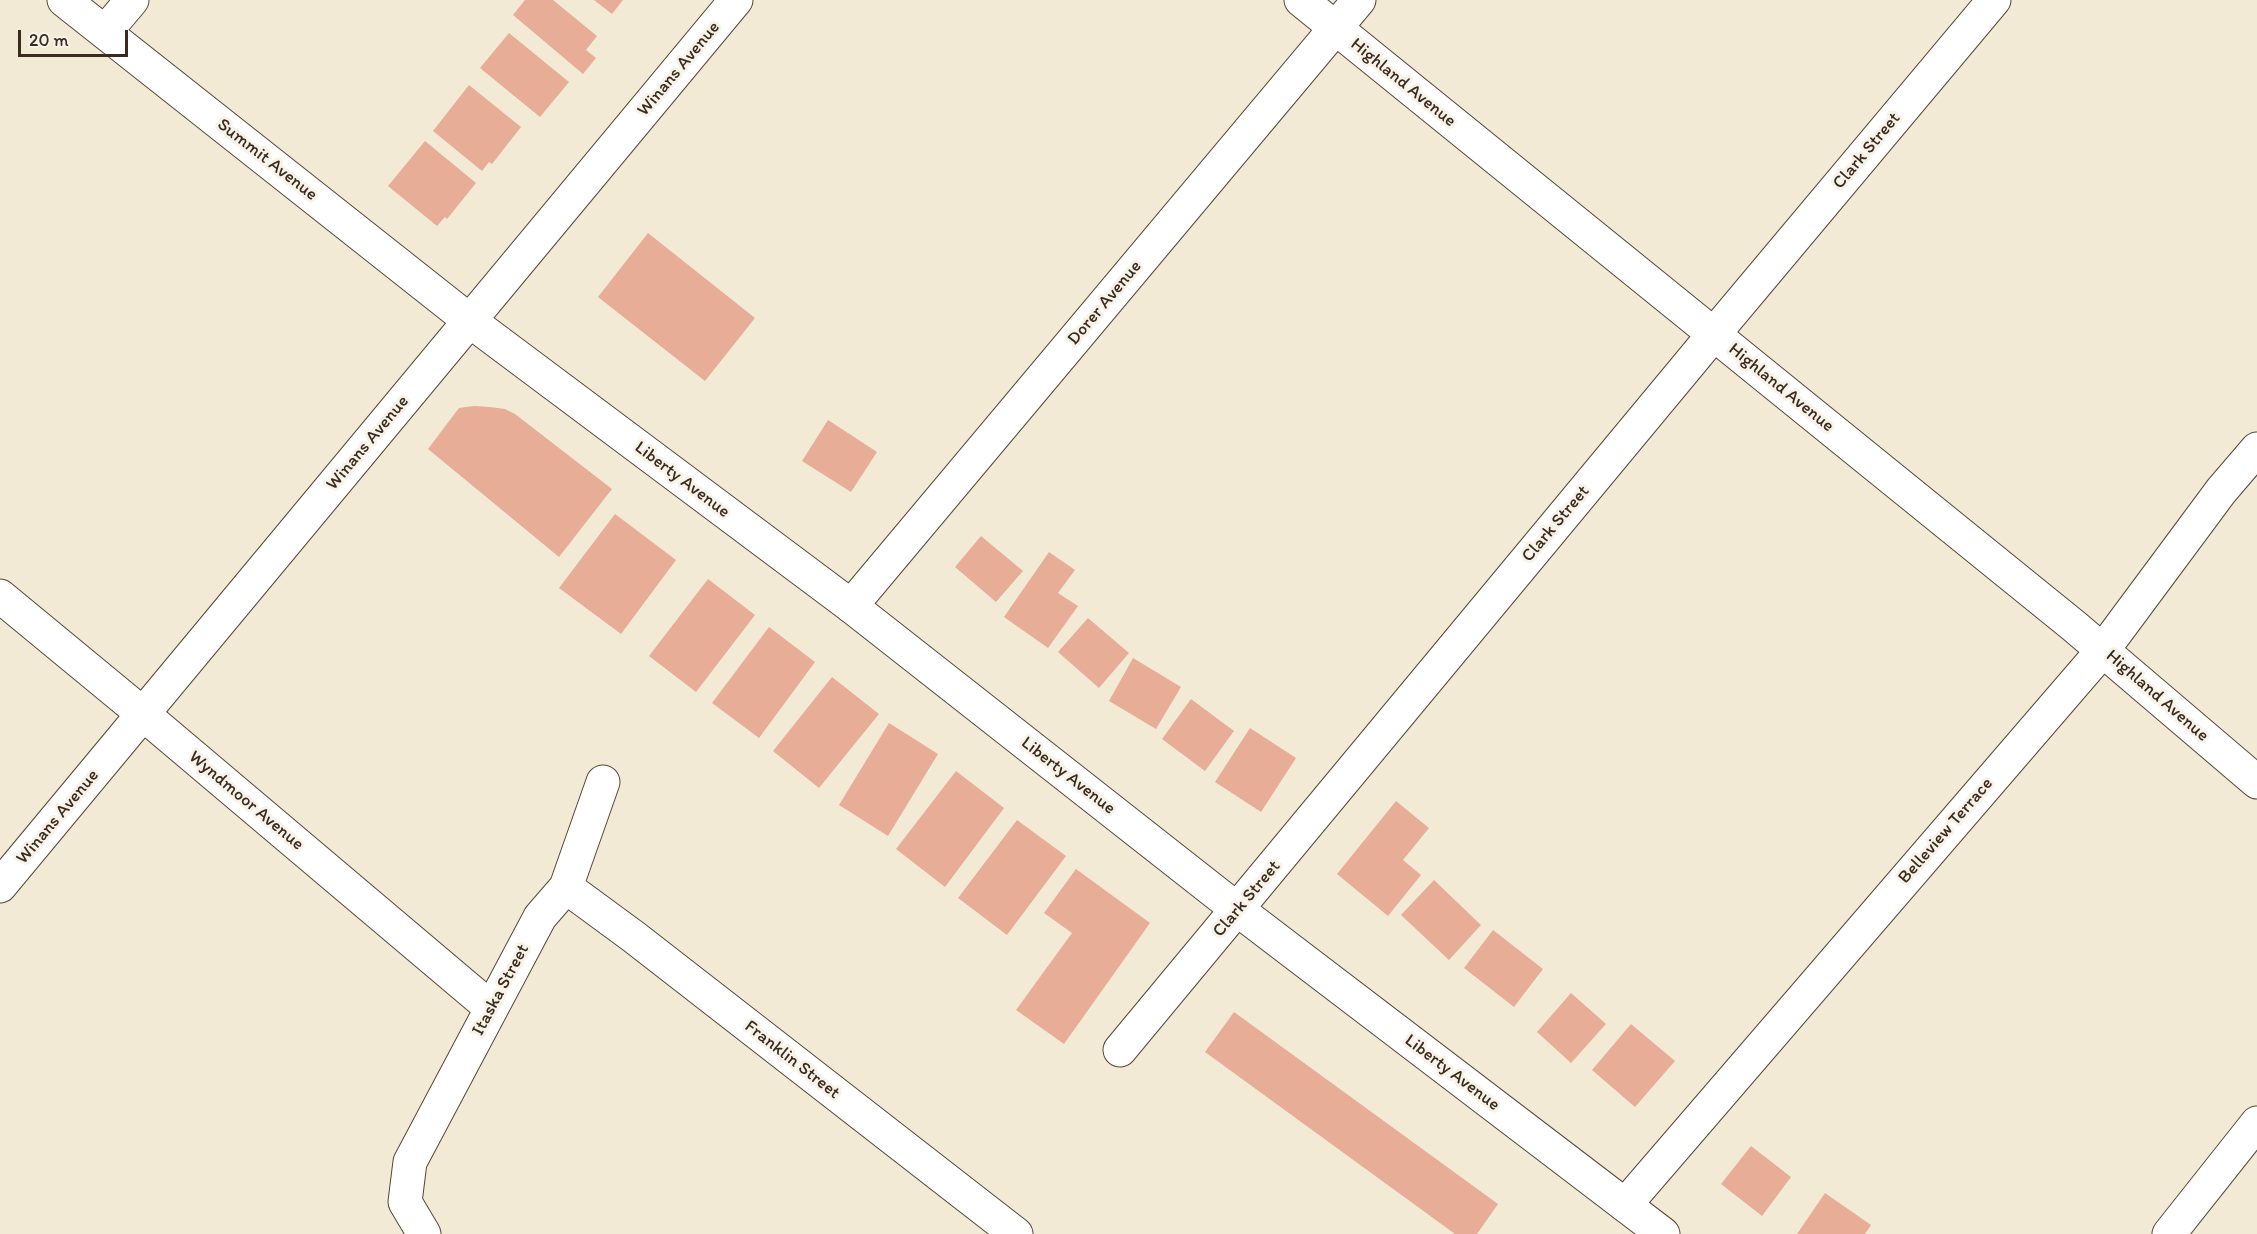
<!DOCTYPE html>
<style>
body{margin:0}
#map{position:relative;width:2257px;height:1234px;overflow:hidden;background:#f3ead5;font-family:Itim,sans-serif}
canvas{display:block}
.scale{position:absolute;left:18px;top:30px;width:110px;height:27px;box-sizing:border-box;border:3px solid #3b2a1e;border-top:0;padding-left:8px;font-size:18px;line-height:21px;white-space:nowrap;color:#3b2a1e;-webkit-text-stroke:4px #f7f3e8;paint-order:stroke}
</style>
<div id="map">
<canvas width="2257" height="1234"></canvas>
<div class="scale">20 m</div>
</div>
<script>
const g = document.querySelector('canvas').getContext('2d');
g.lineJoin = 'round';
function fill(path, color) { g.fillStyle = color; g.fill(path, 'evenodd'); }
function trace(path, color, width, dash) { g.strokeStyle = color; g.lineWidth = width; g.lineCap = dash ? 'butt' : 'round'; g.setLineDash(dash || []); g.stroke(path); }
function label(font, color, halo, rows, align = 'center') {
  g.font = font + ' Itim,sans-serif'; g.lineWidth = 6; g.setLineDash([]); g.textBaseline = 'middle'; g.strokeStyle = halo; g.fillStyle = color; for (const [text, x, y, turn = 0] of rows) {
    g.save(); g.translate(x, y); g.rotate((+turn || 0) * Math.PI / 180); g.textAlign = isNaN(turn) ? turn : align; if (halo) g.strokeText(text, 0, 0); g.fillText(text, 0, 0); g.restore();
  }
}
const building = new Path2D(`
 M525 0H553L597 36 586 50 596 58 583 74 513 15Z
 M594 0H623L612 14Z
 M509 33 569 82 540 117 480 68Z
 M469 85 521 127 492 164 489 162 482 171 433 131Z
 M425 141 476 183 447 219 445 217 437 226 388 186Z
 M648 233 755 318 705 381 598 297Z
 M474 406 490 407 505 409 515 414 612 489 559 557 428 449 459 408Z
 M828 420 877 452 851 492 802 461Z
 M615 514 676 560 621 634 559 588Z
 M981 536 1023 571 996 602 955 567Z
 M1049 552 1075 570 1058 593 1078 606 1048 648 1004 617Z
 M708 579 755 615 696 692 649 656Z
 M1088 618 1129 653 1099 688 1058 652Z
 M769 627 815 662 759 738 712 703Z
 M1133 658 1181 687 1156 729 1109 701Z
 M832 677 879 714 819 788 773 751Z
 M1191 699 1234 731 1205 771 1162 739Z
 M889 723 938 754 888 836 839 805Z
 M1250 728 1296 758 1261 812 1215 782Z
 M956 771 1004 808 945 887 896 849Z
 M1396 801 1429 828 1403 860 1421 875 1388 916 1337 874Z
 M1017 820 1066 856 1007 935 958 898Z
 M1076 869 1150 923 1064 1044 1016 1010 1072 933 1044 913Z
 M1434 880 1481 925 1449 960 1401 915Z
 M1493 930 1543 969 1514 1007 1464 968Z
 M1571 993 1606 1024 1571 1063 1537 1032Z
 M1234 1012 1498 1204 1477 1234H1455L1205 1052Z
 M1631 1024 1675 1061 1635 1107 1592 1070Z
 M1751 1146 1791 1177 1762 1216 1721 1184Z
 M1825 1193 1871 1225 1865 1234H1797Z`);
const minor = new Path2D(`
 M1301 0 2074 626 2257 782
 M105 32 132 0
 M0 596 143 714 491 1008
 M851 606 1359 0
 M566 887 634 937 1016 1234
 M1120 1050 1714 334 1994 0
 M1625 1205 2103 650 2221 491 2257 449
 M424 1234 405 1202 410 1162 540 917 566 887 603 782
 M2169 1234 2257 1123`);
const tertiary = new Path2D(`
 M64 0 470 321 851 606 1238 910 1663 1234
 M0 886 736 0`);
const streetNames = [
 ["Winans Avenue",679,69,-50],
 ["Highland Avenue",1403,83,39],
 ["Clark Street",1867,151,-50],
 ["Summit Avenue",267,160,38],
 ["Dorer Avenue",1105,303,-50],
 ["Highland Avenue",1781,388,39],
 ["Winans Avenue",368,443,-50],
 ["Liberty Avenue",682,480,37],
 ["Clark Street",1556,524,-50],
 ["Highland Avenue",2157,696,41],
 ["Liberty Avenue",1068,776,38],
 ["Wyndmoor Avenue",246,801,40],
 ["Winans Avenue",58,817,-50],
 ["Belleview Terrace",1946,831,-49],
 ["Clark Street",1247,899,-50],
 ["Itaska Street",501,990,-62],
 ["Franklin Street",792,1060,38],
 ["Liberty Avenue",1452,1073,37]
];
fill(building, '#e7ad97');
trace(minor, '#574739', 35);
trace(tertiary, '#574739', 35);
trace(minor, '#fff', 33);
trace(tertiary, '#fff', 33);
label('18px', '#3b2a1e', '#f7f3e8', streetNames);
</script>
